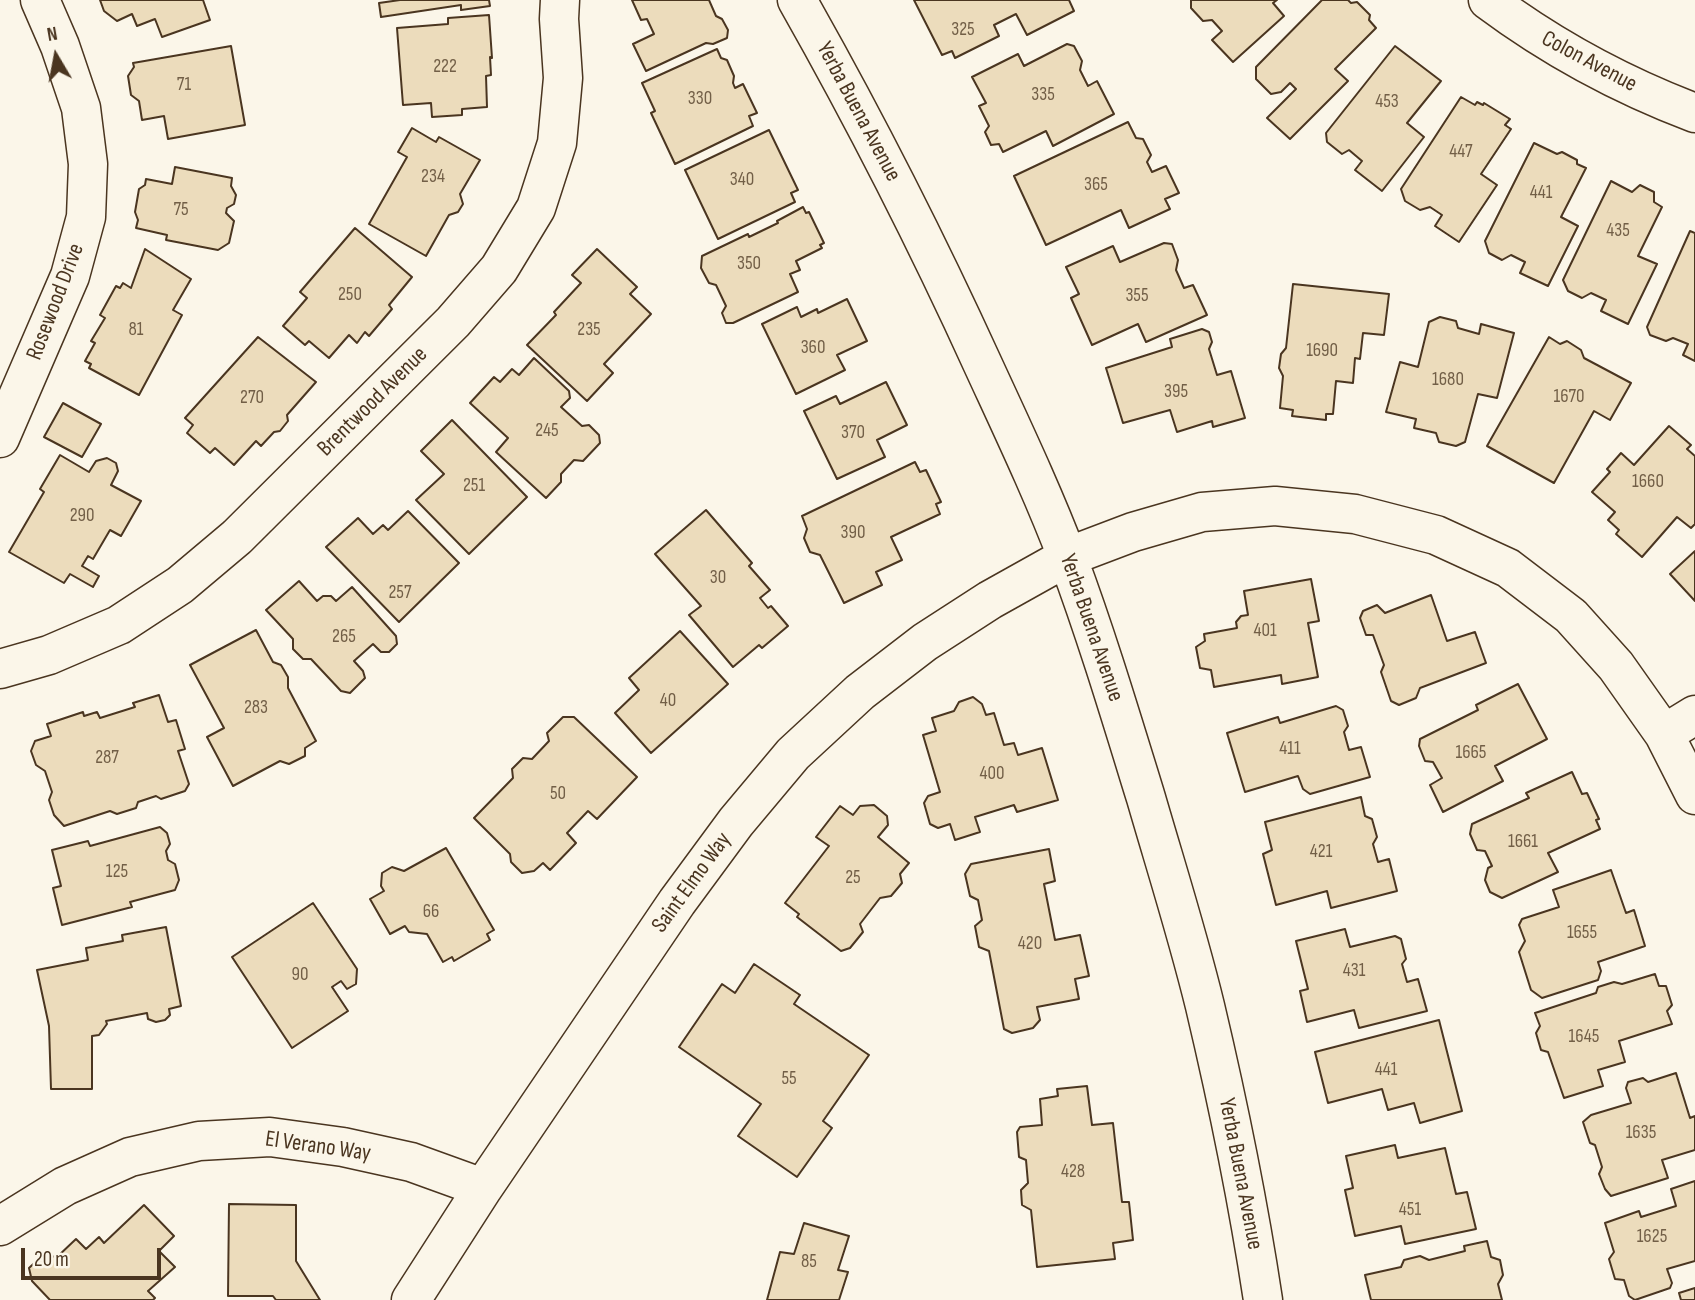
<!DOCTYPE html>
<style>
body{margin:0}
#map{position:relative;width:1695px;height:1300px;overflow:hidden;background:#fbf6e9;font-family:"Sofia Sans Condensed",sans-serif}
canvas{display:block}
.north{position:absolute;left:21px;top:21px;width:70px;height:70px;-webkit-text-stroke:5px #fbf6e9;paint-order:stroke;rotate:350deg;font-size:19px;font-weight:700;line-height:28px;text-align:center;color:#4a3520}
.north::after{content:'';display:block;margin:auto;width:24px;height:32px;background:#4a3520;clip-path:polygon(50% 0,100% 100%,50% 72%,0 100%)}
.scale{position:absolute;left:21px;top:1248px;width:140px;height:32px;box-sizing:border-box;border:4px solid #4a3520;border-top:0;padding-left:9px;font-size:21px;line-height:24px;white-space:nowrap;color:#4a3520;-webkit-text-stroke:5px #fbf6e9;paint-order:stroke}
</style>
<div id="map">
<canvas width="1695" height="1300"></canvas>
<div class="north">N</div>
<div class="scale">20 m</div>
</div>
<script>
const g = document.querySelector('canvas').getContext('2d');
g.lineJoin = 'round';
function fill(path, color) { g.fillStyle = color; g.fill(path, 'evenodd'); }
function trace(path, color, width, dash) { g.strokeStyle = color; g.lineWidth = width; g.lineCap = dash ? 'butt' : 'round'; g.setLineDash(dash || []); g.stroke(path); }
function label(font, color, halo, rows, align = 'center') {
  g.font = font + ' "Sofia Sans Condensed",sans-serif'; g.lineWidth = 5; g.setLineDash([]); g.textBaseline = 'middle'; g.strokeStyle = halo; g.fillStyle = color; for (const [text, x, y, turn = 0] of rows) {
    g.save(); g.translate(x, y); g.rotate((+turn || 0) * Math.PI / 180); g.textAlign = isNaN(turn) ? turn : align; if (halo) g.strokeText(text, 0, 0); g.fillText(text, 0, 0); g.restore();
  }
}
const building = new Path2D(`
 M100 0H203L210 20 162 37 155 19 137 26 132 14 117 21 104 11Z
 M400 0H489L490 6 461 10V5L381 17 379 3Z
 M632 0H709L716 16 722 19 728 30 727 38 713 44 706 43 646 71 633 44 654 34 647 19 641 20Z
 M914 0H1069L1074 11 1027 35 1016 14 994 25 999 36 955 58 952 51 942 55Z
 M1191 0H1277L1273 3 1284 16 1233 62 1212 40 1222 31 1212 20 1203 21 1191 8Z
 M1322 0H1348L1351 3 1357 2 1370 15 1369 20 1376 28 1335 69 1348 81 1290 139 1267 118 1296 89 1290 83 1281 92 1271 94 1256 79V67Z
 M489 15 492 58 490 57 491 75 486 76 487 107 462 109V115L432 117 431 103 403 105 397 28 448 24V18Z
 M1067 44 1074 46 1082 61 1080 70 1088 86 1097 81 1114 114 1053 146 1046 131 1003 152 999 144 991 145 985 132 989 126 979 106 986 103 972 77 1018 54 1024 66Z
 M231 46 245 125 168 139 164 116 142 120 139 101 131 95 128 76 134 67 133 63Z
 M1395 46 1441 81 1407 123 1424 137 1382 191 1355 170 1362 161 1349 150 1342 154 1327 142 1326 133Z
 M717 49 721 58 727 60 734 76 733 83 735 88 743 84 757 113 749 116 753 126 675 164 651 113 655 111 642 83Z
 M1461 97 1475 105 1477 102 1483 105 1484 103 1510 119 1505 125 1511 129 1481 174 1497 185 1459 242 1435 226 1442 215 1430 207 1420 210 1405 201 1401 189Z
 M1128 122 1136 138 1143 139 1151 155 1147 162 1152 172 1166 166 1179 193 1165 199 1170 209 1129 228 1121 210 1046 245 1014 176Z
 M412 128 436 142 439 137 480 160 460 194 463 204 458 212 449 215 426 256 369 224 407 157 398 152Z
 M769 130 798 190 791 193 795 202 718 239 685 170Z
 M1534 143 1557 154 1562 152 1577 160V164L1586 168 1561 217 1578 226 1548 286 1520 273 1525 262 1511 255 1502 260 1489 253 1485 241Z
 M175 167 232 178 231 186 236 195 234 204 227 208 226 213 234 221 229 243 218 250 166 240 167 235 136 228 138 220 135 212 139 189 145 185 146 179 172 184Z
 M1611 181 1632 192 1640 185 1654 192V202L1662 207 1638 256 1657 264 1628 324 1601 311 1606 300 1591 293 1582 298 1568 291 1563 280Z
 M803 207 806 213 809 212 824 243 820 245 822 248 796 261 800 270 790 274 798 292 733 323H726L722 313 726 306 716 285 709 283 701 268 702 256 748 234 749 237 778 223 777 221Z
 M355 228 412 277 389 305 392 309 369 336 365 332 357 343 349 335 329 358 309 341 305 345 283 326 307 298 300 292Z
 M1690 231 1695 233V361L1683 355 1688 344 1673 338 1666 341 1650 335 1647 327Z
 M1164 243 1172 244 1178 260 1176 270 1184 288 1193 285 1207 315 1146 342 1138 324 1092 345 1071 298 1079 294 1066 267 1113 246 1120 262Z
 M145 249 191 279 173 310 182 315 139 395 89 368 91 364 85 361 95 343 91 341 105 318 100 315 116 286 120 288 123 283 131 288Z
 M597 249 637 287 630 294 651 314 604 364 613 373 587 401 527 345 556 315 554 312 581 283 572 275Z
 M1293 284 1389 294 1384 335 1363 333 1360 359 1355 358 1353 383 1336 381 1333 414H1326V420L1292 416 1293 410 1280 408 1283 376 1279 368 1281 354 1286 348Z
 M847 299 867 341 837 355 845 370 796 394 762 324 797 307 801 317 817 309 818 313Z
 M1440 317 1456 321 1458 328 1479 334 1481 324 1514 333 1497 398 1478 394 1465 442 1456 446 1439 442 1436 433 1414 428 1416 419 1386 412 1400 362 1418 367 1429 322Z
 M1202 329 1209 332 1212 342 1209 349 1217 375 1231 371 1245 418 1213 427 1212 421 1177 432 1170 410 1123 423 1106 368 1172 347 1170 339Z
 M258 337 316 382 287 415 288 421 280 431 274 432 261 446 256 441 234 465 215 448 210 453 187 433 193 425 185 418Z
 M1549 337 1560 344 1567 341 1581 350 1584 358 1631 383 1610 420 1594 411 1554 483 1487 446Z
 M534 358 569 391 570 398 561 407 582 426 589 425 599 435 600 443 583 461 574 460 561 474V482L546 498 496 452 508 438 470 403 494 377 500 382 512 369 519 375Z
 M886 382 907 425 877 440 885 457 837 479 804 411 836 396 840 404Z
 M63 403 101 424 82 457 44 437Z
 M452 420 527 497 469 554 416 500 444 474 421 451Z
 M1669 426 1691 445 1687 449 1695 456V524L1691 528 1677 517 1642 557 1616 534 1619 530 1608 520 1615 512 1592 492 1610 472 1607 469 1621 453 1634 465Z
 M60 455 89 472 96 461 107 458 116 463 118 471 111 485 141 501 121 536 110 530 93 559 88 556 82 566 99 576 93 587 70 574 64 583 9 552 44 492 40 489Z
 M915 462 920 472 926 470 941 502 936 504 940 514 891 537 902 560 876 572 882 585 844 603 820 555 810 552 804 538 807 529 802 516Z
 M706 510 752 563 749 566 770 590 760 598 768 608 771 606 788 626 762 648 759 645 733 667 689 615 701 606 655 554Z
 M408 511 459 563 399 622 326 547 358 518 373 534 383 525 388 530Z
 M1695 551V601L1670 574Z
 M1311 579 1319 621 1308 623 1318 677 1282 684 1281 675 1214 687 1211 670 1200 668 1196 647 1205 641 1204 634 1237 628 1236 622 1241 616 1248 615 1244 591Z
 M299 581 317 601 323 596H331L336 601 352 587 396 636 397 644 389 652H381L373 644 354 661 363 671 365 678 350 693 341 691 311 659H303L293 649V639L266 610Z
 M1431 595 1447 641 1475 632 1486 663 1420 688 1416 698 1399 705 1391 701 1381 672 1384 665 1373 635H1366L1360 618 1363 611 1377 605 1385 613Z
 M256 630 273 662 281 665 288 677V688L316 741 305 748V756L289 764 280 761 233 786 207 737 224 728 190 665Z
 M680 631 728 684 651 753 615 713 639 690 629 678Z
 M1518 684 1547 739 1495 766 1503 781 1443 812 1430 785 1442 778 1433 762 1425 761 1419 746 1420 739 1478 710 1476 705Z
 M159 695 168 722 176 720 185 749 178 751 189 784 185 791 161 799 156 796 138 802 136 808 117 814 110 811 64 826 54 815 49 800 52 792 45 771 36 765 31 751 35 741 51 736 47 724 83 712 84 716 97 712 100 718 135 707 133 703Z
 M973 697 982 704 986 715 994 713 1004 745 1014 743 1018 755 1042 748 1058 800 1017 812 1014 805 975 817 980 832 955 840 950 824 938 828 930 824 924 803 928 796 940 792 923 735 936 731 932 718 954 711 959 702Z
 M1336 706 1343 710 1348 726 1344 732 1349 750 1361 747 1370 777 1310 794 1303 789 1298 776 1245 792 1227 733 1278 717 1280 723Z
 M563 717H574L637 777 597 819 588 811 567 833 576 843 550 870 543 863 534 871 522 873 511 862 510 854 474 818 513 778 512 769 523 758 532 759 549 741 547 733Z
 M1572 772 1582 794 1587 793 1599 819 1596 820 1600 829 1548 853 1558 872 1502 898 1490 892 1485 880 1488 868 1492 866 1485 851 1477 850 1470 834 1472 824 1529 798 1526 793Z
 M1361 797 1365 816 1372 819 1377 837 1373 844 1378 862 1389 859 1397 891 1331 908 1327 891 1276 905 1263 854 1272 850 1265 822Z
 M874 805 887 816 888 825 878 837 909 863 900 874 902 883 891 896 880 898 860 924 863 932 850 948 841 951 797 917 799 914 785 903 829 846 816 837 840 806 853 815 860 806Z
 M160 827 167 833 170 844 166 851 168 860 175 864 179 880 175 890 130 902 132 907 62 925 53 888 61 886 52 850 88 841 90 846Z
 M446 848 494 930 487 934 490 940 454 961 452 957 443 962 427 934 409 932 405 926 390 934 370 899 384 891 381 886 382 873 392 867 404 871Z
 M1049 849 1055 881 1044 884 1055 940 1080 935 1089 976 1075 979 1079 999 1037 1007 1040 1020 1033 1028 1012 1033 1004 1029 989 951 979 947 975 926 982 920 978 900 970 896 965 874 971 864Z
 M1611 870 1626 913 1634 910 1645 946 1598 962 1601 971 1598 980 1542 998 1531 990 1519 952 1525 941 1519 925 1522 919 1559 907 1553 890Z
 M313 903 357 969 356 984 347 989 341 981 332 987 348 1011 292 1048 232 957Z
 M166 927 181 1006 169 1009 170 1015 165 1020 156 1022 148 1019 147 1013 106 1021 107 1024 99 1035 92 1036V1089H51L49 1026 37 970 88 960 86 948 123 941 122 935Z
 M1345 929 1350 947 1395 936 1401 939 1406 959 1402 964 1407 982 1418 979 1427 1011 1359 1028 1354 1010 1307 1022 1300 991 1308 989 1296 941Z
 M754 964 800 995 794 1004 869 1055 823 1121 832 1128 797 1177 738 1136 761 1104 679 1047 722 984 735 993Z
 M1655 974 1659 986H1666L1672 1005 1667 1011 1672 1024 1619 1041 1625 1062 1598 1070 1603 1086 1564 1098 1548 1052 1541 1050 1536 1033 1540 1026 1535 1013 1596 993 1598 987 1614 982 1622 984Z
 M1439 1020 1462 1111 1420 1123 1414 1103 1388 1110 1382 1089 1328 1103 1315 1052Z
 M1676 1073 1690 1118 1695 1116V1150L1662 1160 1668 1178 1611 1196 1605 1189 1599 1174 1602 1167 1595 1145 1590 1143 1583 1122 1591 1115 1631 1103 1626 1088 1628 1082 1643 1078 1648 1082Z
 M1087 1086 1092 1125 1113 1123 1122 1202H1129L1133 1240 1113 1243 1115 1259 1037 1267 1031 1210 1022 1205 1021 1190 1028 1183 1026 1160 1019 1157 1017 1132 1020 1127 1042 1125 1040 1099 1058 1096 1057 1089Z
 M1395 1145 1398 1158 1445 1148 1456 1194 1467 1192 1476 1229 1405 1244 1401 1226 1355 1236 1345 1190 1353 1188 1346 1156Z
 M1695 1181V1261L1667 1269 1672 1283 1670 1288 1635 1300 1629 1296 1624 1280 1615 1279 1609 1259 1614 1252 1605 1223 1639 1211 1641 1217 1676 1206 1671 1189Z
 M229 1204 296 1205V1261L320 1300H276L273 1296H228Z
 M144 1205 174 1236 159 1251 175 1267 148 1291 155 1298 153 1300H50L32 1281 29 1268 43 1255 57 1257 76 1239 86 1249 99 1237 104 1243Z
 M804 1223 849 1236 838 1270 848 1272 839 1300H767L780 1252 794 1254Z
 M1487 1241 1491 1257 1500 1260 1503 1275 1498 1284 1502 1300H1371L1365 1275 1401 1267 1404 1260 1420 1256 1429 1260 1465 1251 1464 1246Z
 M1695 1288V1300H1681L1679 1293Z`);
const minor = new Path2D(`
 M797 0C865 120 927 242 984 367 1013 430 1043 493 1068 559 1097 637 1121 717 1146 798 1166 867 1188 936 1205 1006 1228 1103 1248 1201 1263 1300
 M1488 0C1551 47 1621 85 1695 113
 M0 438 70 276 86 217 88 164 81 108 60 46 40 0
 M0 669 49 655 119 625 180 585 237 537 453 322 499 269 536 208 557 143 563 78 559 19 560 0
 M1664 734 1695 715
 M0 1226 65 1186 130 1157 199 1141 270 1137 343 1147 411 1162 483 1188
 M411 1300 483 1188 677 902 736 822 793 754 860 692 925 642 990 600 1067 557 1133 532 1202 512 1275 506 1355 514 1436 535 1508 568 1571 616 1616 666 1664 734 1695 795`);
const numberNames = [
 ["325",963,30],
 ["222",445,67],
 ["71",184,85],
 ["335",1043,95],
 ["330",700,99],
 ["453",1387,102],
 ["447",1461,152],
 ["234",433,177],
 ["340",742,180],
 ["365",1096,185],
 ["441",1541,193],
 ["75",181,210],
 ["435",1618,231],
 ["350",749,264],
 ["250",350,295],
 ["355",1137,296],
 ["81",136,330],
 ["235",589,330],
 ["360",813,348],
 ["1690",1322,351],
 ["1680",1448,380],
 ["395",1176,392],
 ["1670",1569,397],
 ["270",252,398],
 ["245",547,431],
 ["370",853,433],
 ["1660",1648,482],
 ["251",474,486],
 ["290",82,516],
 ["390",853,533],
 ["30",718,578],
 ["257",400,593],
 ["401",1265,631],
 ["265",344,637],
 ["40",668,701],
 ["283",256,708],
 ["411",1290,749],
 ["1665",1471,753],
 ["287",107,758],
 ["400",992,774],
 ["50",558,794],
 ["1661",1523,842],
 ["421",1321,852],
 ["125",117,872],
 ["25",853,878],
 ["66",431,912],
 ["1655",1582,933],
 ["420",1030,944],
 ["431",1354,971],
 ["90",300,975],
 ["1645",1584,1037],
 ["441",1386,1070],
 ["55",789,1079],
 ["1635",1641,1133],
 ["428",1073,1172],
 ["451",1410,1210],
 ["1625",1652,1237],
 ["85",809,1262]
];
const streetNames = [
 ["Colon Avenue",1589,62,28],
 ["Yerba Buena Avenue",858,112,62],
 ["Rosewood Drive",56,302,-69],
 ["Brentwood Avenue",373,402,-45],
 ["Yerba Buena Avenue",1091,628,71],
 ["Saint Elmo Way",692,883,-54],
 ["El Verano Way",318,1147,8],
 ["Yerba Buena Avenue",1240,1174,79]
];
fill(building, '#ecdcbc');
trace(building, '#4a3520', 2);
trace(minor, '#4a3520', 41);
trace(minor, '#fbf6e9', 38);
label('19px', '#725f47', null, numberNames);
label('23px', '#4a3520', '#fbf6e9', streetNames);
</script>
